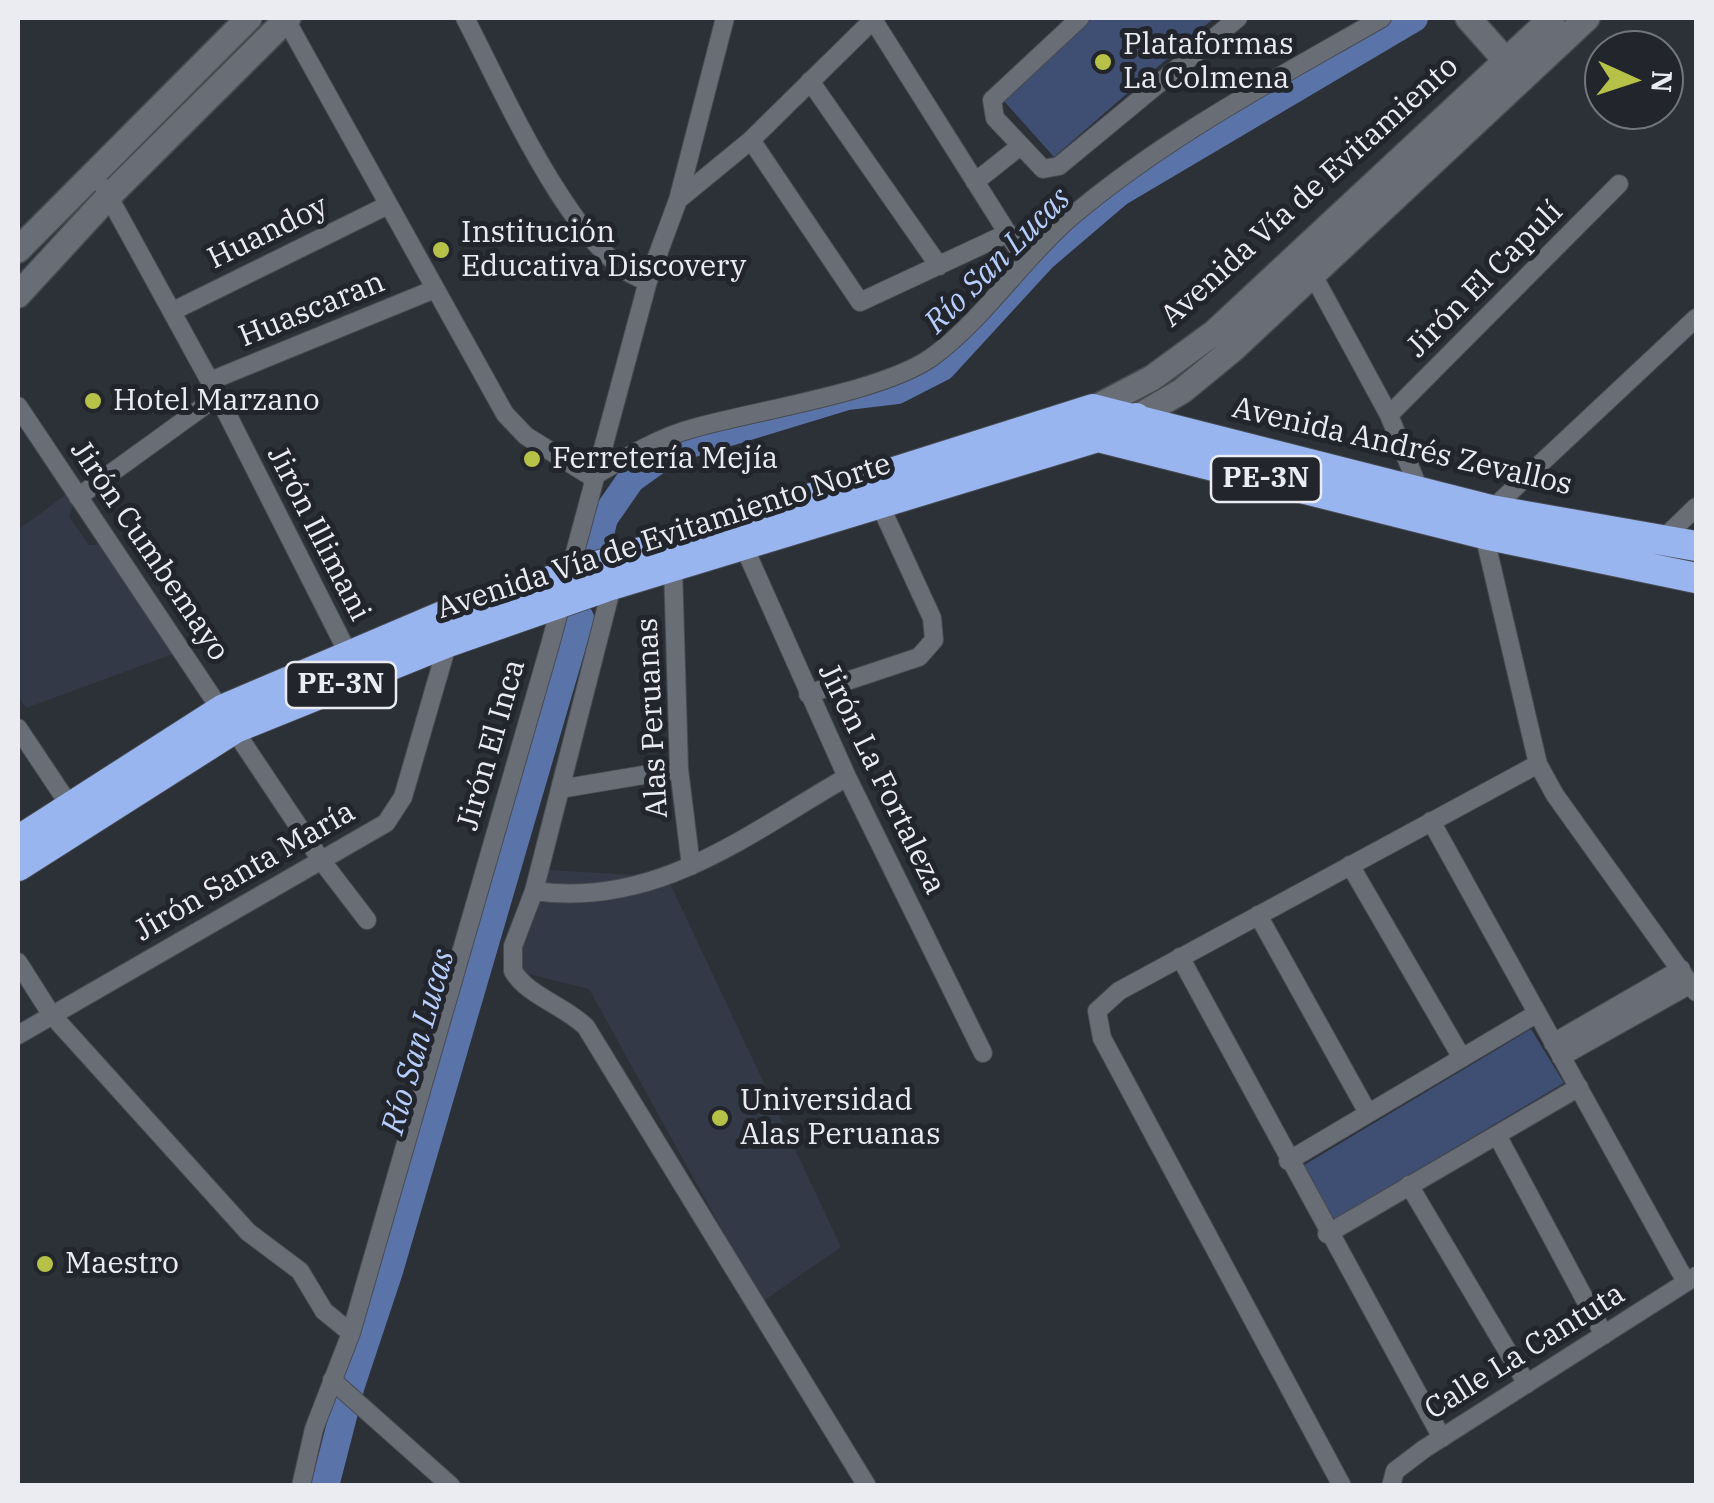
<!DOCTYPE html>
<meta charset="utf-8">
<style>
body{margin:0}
#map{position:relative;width:1714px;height:1503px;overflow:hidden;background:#2c3037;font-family:"IBM Plex Serif",serif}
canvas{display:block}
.frame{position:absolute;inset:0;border:20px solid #eaecf1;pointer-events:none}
.north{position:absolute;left:1584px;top:30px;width:100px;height:100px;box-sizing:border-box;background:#22262c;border:2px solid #72757b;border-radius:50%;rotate:93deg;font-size:28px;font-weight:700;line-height:40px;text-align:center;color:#eaecf1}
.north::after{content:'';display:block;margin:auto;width:35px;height:45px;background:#b6c148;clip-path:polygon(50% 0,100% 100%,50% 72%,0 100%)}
</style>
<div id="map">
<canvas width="1714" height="1503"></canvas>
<div class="frame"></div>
<div class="north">N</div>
</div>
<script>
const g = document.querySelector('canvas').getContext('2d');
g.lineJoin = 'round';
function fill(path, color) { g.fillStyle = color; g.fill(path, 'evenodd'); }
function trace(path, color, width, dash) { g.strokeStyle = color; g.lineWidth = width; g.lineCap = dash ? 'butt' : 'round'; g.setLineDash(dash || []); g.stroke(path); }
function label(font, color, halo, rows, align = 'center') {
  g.font = font + ' "IBM Plex Serif",serif'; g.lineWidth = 10; g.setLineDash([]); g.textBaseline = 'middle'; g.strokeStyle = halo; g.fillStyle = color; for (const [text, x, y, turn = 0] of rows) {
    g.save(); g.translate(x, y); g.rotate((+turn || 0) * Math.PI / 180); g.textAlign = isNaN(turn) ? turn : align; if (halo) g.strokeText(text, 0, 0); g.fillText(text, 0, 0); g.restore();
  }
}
const built = new Path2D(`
 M68 493 74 503 69 517 89 545H104L176 653 26 708 18 696V530Z
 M535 869 667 877 841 1247 762 1302 589 989 512 970Z`);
const green = new Path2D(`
 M1093 18H1214L1054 157 1003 100Z
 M1531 1029 1564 1083 1333 1220 1304 1165Z`);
const river = new Path2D(`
 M594 559 604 518 631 479 673 449 847 396 897 390 942 367 1043 257 1118 193 1414 18
 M325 1486 351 1385 389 1271 580 618`);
const street = new Path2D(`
 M285 18 505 414 526 436 592 477
 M465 18C499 82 577 264 648 281
 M872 18 1024 259
 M1080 18 992 100 995 118 1043 169 1059 166 1238 18
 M810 81 939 266
 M751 140 860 302 1008 233
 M975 182 1019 147
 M104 188 218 396 348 653
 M678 200 751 140 875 18
 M1307 264 1389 415 1420 492
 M173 311 388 205
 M1696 318 1491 510 1484 534 1538 764 1555 795 1696 992
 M210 381 435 289
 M18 406 321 860 367 920
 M1389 415 1619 184
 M592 477C625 458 657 438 694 428 757 410 883 392 932 357 985 318 1021 260 1071 217 1165 137 1276 79 1382 18
 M78 497 218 396
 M1664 538 1696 507
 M741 540 847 777 983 1053
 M673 567 679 769 691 866
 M613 582 534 891 513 946V971C528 996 565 1006 586 1027L867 1486
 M808 694 919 657 934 640 932 618 880 505
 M18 728 76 815
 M560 789 679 769
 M1431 821 1686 1282
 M1350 865 1462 1058
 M534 891C657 908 746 835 847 777
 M1258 915 1368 1113
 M1180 957 1442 1438
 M18 962 51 1014 248 1232 300 1271 324 1311 351 1333
 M18 1035 386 823 403 797 448 642
 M1553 1043 1681 969
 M1561 1057 1691 984
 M1497 1135 1604 1335
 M1288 1161 1536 1014
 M1409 1185 1527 1384
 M1327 1234 1579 1087
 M332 1380 451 1486
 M301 1486 314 1429 351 1333 550 645 648 281 678 200 725 18
 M1342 1486 1102 1038 1097 1011 1119 991 1538 764
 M1391 1486 1395 1471 1424 1449 1696 1276`);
const secondary = new Path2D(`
 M1468 18 1515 71
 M18 250 249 18
 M18 295 109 196 288 18
 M1093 409 1152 378 1215 332 1552 18
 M1136 418 1182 391 1232 350 1587 18`);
const highway = new Path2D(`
 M1090 435 1484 534 1696 578
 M18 841 224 709 452 612 1093 409 1491 510 1696 546
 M18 866 235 728 448 642 605 587 1098 437 1136 418`);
const markers = [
 [1103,62,10,"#b6c148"],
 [441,250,10,"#b6c148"],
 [93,401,10,"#b6c148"],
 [532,459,10,"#b6c148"],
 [720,1118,10,"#b6c148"],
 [45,1264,10,"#b6c148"]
];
const shields = [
 [1266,479,110],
 [341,685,110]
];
const shieldNames = [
 ["PE-3N",1266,479],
 ["PE-3N",341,685]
];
const poiNames = [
 ["Plataformas",1123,45],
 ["La Colmena",1123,79],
 ["Institución",461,233],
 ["Educativa Discovery",461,267],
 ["Hotel Marzano",113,401],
 ["Ferretería Mejía",552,459],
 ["Universidad",740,1101],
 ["Alas Peruanas",740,1135],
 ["Maestro",65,1264]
];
const streetNames = [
 ["Avenida Vía de Evitamiento",1310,192,-42],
 ["Huandoy",268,233,-26],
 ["Jirón El Capulí",1485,280,-45],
 ["Huascaran",312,310,-22],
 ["Avenida Andrés Zevallos",1402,447,13],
 ["Jirón Illimani",318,534,63],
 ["Avenida Vía de Evitamiento Norte",664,537,-18],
 ["Jirón Cumbemayo",149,551,56],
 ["Alas Peruanas",653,718,-93],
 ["Jirón El Inca",492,745,-74],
 ["Jirón La Fortaleza",881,779,64],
 ["Jirón Santa María",245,872,-30],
 ["Calle La Cantuta",1525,1352,-32]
];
const waterNames = [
 ["Río San Lucas",998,261,-45],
 ["Río San Lucas",419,1042,-74]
];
fill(built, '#333946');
fill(green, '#3e4f73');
trace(river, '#5a74a9', 28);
trace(street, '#474b51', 20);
trace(secondary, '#474b51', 28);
trace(highway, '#474b51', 32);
trace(street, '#696d75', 18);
trace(secondary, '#696d75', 25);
trace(highway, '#98b5f0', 30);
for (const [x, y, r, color] of markers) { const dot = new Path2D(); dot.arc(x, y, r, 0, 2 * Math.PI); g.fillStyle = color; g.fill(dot); trace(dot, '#22262c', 4); }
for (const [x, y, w] of shields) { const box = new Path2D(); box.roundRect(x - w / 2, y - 23, w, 46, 8); g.fillStyle = '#22262c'; g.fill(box); trace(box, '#eaecf1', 2.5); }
label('bold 28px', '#eaecf1', null, shieldNames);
label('30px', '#eaecf1', '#22262c', poiNames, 'left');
label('30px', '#eaecf1', '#22262c', streetNames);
label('italic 32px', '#b6cdfd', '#22262c', waterNames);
</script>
